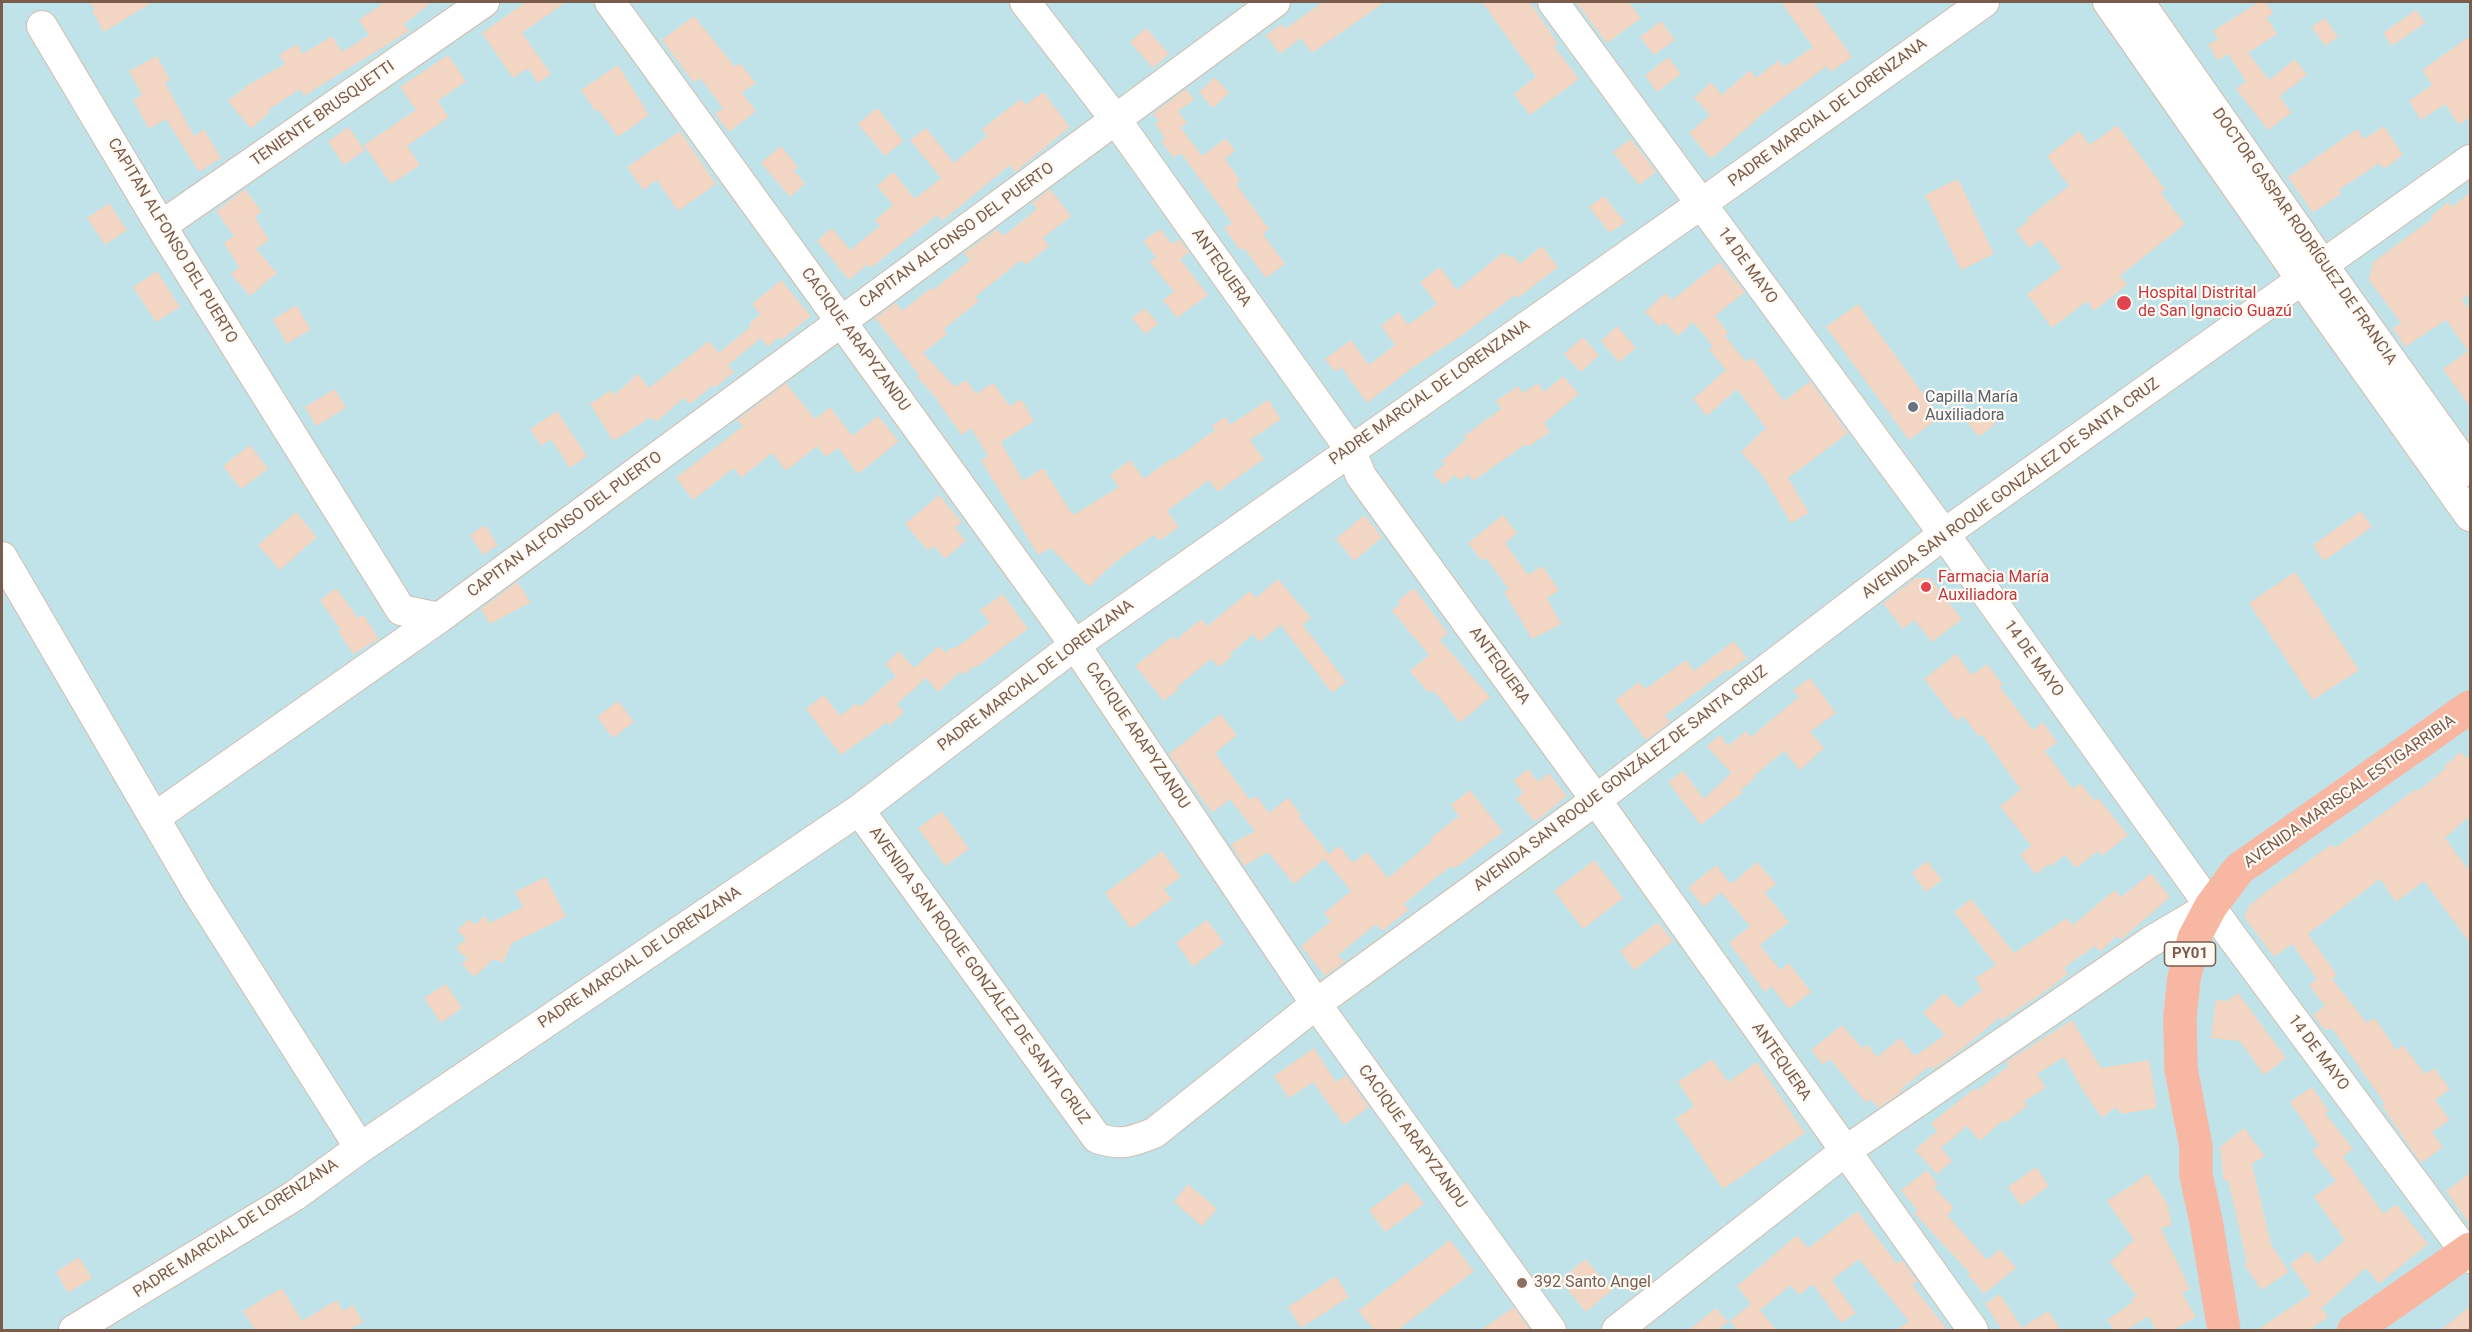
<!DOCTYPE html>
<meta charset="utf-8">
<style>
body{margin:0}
#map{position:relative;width:2472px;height:1332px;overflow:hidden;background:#fdf6ec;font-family:Roboto,sans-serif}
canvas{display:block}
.frame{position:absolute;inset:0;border:3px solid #7a5c4d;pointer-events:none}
</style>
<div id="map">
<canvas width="2472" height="1332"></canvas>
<div class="frame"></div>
</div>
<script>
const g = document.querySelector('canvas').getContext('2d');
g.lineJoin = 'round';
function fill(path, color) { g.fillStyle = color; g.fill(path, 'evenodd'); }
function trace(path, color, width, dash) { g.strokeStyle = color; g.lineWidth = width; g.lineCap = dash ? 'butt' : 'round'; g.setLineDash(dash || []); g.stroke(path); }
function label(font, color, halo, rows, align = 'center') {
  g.font = font + ' Roboto,sans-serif'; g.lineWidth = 4.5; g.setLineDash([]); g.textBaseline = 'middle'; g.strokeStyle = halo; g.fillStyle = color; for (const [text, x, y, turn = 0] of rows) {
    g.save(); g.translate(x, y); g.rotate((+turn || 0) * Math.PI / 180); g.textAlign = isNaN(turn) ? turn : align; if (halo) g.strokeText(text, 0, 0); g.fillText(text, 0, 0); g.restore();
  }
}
const water = new Path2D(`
 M2 2H2470V1330H2Z`);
const building = new Path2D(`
 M90 2H153L104 32 92 11 95 10Z
 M385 2H432L404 24 409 31 304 96 300 89 268 110 270 112 251 129 228 101 248 85 285 64 279 55 297 44 303 54 332 36 342 52 369 35 359 20Z
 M526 2H566L522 33 551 74 538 83 528 68 513 78 482 33Z
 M1323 2H1385L1312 53 1301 38 1280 54 1266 35 1281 24 1285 29Z
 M1482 2H1530L1558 44 1554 46 1579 79 1530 115 1514 94 1536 77Z
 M1576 2H1629L1641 18 1607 43Z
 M1781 2H1813L1852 57 1831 72 1827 66 1771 107 1711 159 1689 133 1710 115 1694 98 1711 82 1722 95 1750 70 1756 78 1779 60 1784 67 1813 47Z
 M2259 2H2266L2273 13 2267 18 2277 34 2248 53 2269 80 2295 59 2307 75 2280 96 2291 113 2268 130 2236 89 2246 81 2228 54 2218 61 2208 45 2218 39 2213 31Z
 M2416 10 2425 23 2392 46 2383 33Z
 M694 16 735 67 740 63 756 83 742 93 756 111 729 132 715 114 723 108 700 78 694 83 662 40Z
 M2325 18 2338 37 2325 46 2312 27Z
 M1661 21 1675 40 1654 55 1640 37Z
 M1146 28 1169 54 1153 68 1130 42Z
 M2470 36V117L2459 125 2445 104 2421 120 2409 101 2432 85 2422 70Z
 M448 55 466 81 438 101 449 117 407 146 420 165 391 184 364 145 416 110 400 87Z
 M157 56 170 80 165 83 194 136 204 129 221 158 199 172 166 119 149 129 133 100 142 95 129 71Z
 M1668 57 1681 74 1657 92 1645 76Z
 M618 65 649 115 618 137 599 110 596 112 581 90Z
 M1215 77 1229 93 1213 108 1199 92Z
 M1186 89 1194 100 1178 111 1187 123 1181 128 1202 156 1226 138 1235 151 1225 159 1240 180 1236 184 1269 229 1263 234 1285 264 1266 278 1244 248 1240 250 1224 228 1232 223 1181 153 1174 158 1161 141 1165 138 1155 124 1159 121 1153 114Z
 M1043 92 1070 127 1015 172 1010 165 942 221 937 215 871 268 868 264 849 280 817 241 832 228 850 250 880 226 875 220 893 205 877 186 893 172 915 199 941 178 910 140 926 128 954 163 987 136 982 129 1021 99 1026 105Z
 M877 108 903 141 885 156 858 124Z
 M2117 125 2165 189 2161 193 2185 224 2120 276 2127 285 2094 311 2087 301 2052 328 2027 294 2062 268 2040 240 2029 248 2016 230 2029 220 2027 218 2069 186 2047 156 2079 131 2090 145Z
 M2384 126 2403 155 2384 169 2379 163 2339 190 2341 194 2313 213 2288 177 2357 129 2364 139Z
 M348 127 365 150 344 165 328 142Z
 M680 131 716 184 678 211 657 180 643 190 627 167Z
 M1631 139 1656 172 1639 185 1613 152Z
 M781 146 798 167 794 171 805 184 790 197 761 163Z
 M1958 179 1994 254 1961 270 1925 195Z
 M245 189 262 212 255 217 269 240 256 249 277 273 250 296 231 274 239 267 224 243 234 236 216 211Z
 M1050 189 1071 216 1043 238 1049 246 1026 265 1021 260 975 297 979 301 944 329 947 334 923 353 955 387 966 380 976 394 993 383 1010 406 1021 399 1034 421 1001 442 1023 481 1043 468 1073 515 1119 487 1110 475 1130 460 1144 479 1172 458 1174 460 1215 430 1212 425 1226 417 1230 425 1268 400 1281 419 1250 440 1264 459 1217 492 1209 480 1167 511 1179 527 1159 541 1154 535 1115 562 1089 587 1051 548 1038 555 981 460 988 456 971 428 962 435 937 401 938 400 917 377 919 375 875 318 896 303 902 311 931 288 933 290 970 260 964 253 997 229 1003 236 1037 209 1032 203Z
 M2470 192V293L2462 300 2470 311V407L2443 369 2468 351 2446 320 2405 347 2393 328 2401 323 2369 280 2373 262 2433 218 2431 216 2448 202 2452 207Z
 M1604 196 1625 222 1610 233 1589 207Z
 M109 203 127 230 105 245 87 218Z
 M1160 229 1172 244 1179 239 1189 252 1180 259 1208 295 1177 318 1163 300 1174 292 1150 262 1156 257 1143 241Z
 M1542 246 1558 267 1518 298 1515 295 1461 336 1412 368 1367 403 1341 367 1335 372 1325 359 1351 340 1369 365 1395 345 1381 326 1399 312 1408 325 1437 304 1420 282 1440 267 1457 290 1504 252 1509 258 1512 255 1520 264Z
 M1720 262 1745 292 1715 316 1728 333 1725 336 1746 362 1752 357 1784 401 1810 381 1848 433 1788 478 1809 513 1791 523 1763 476 1741 452 1766 428 1737 389 1707 416 1693 399 1726 370 1709 349 1713 346 1693 322 1678 336 1664 322 1660 327 1645 312 1665 293 1672 300Z
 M157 271 180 307 156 322 133 287Z
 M781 280 811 316 782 340 779 337 768 347 761 338 728 365 734 372 715 388 713 385 690 404 684 398 656 422 651 417 613 441 590 404 611 390 614 395 638 374 649 388 709 341 719 353 751 326 749 324 760 314 752 304Z
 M1858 304 1940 417 1909 440 1826 327Z
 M296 305 311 329 287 344 273 320Z
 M1145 308 1158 324 1145 334 1132 318Z
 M1617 326 1636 348 1619 362 1601 341Z
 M1583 337 1599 355 1581 372 1564 354Z
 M1563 376 1579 394 1544 423 1550 432 1528 447 1526 444 1473 481 1468 474 1461 481 1455 475 1444 485 1433 474 1445 464 1442 461 1466 439 1464 436 1501 409 1496 401 1518 386 1523 393 1538 383 1544 392Z
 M786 383 815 419 830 407 852 436 878 416 899 441 858 474 838 448 826 457 817 446 786 471 772 453 741 478 734 468 693 500 676 478 743 426 737 420Z
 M335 389 346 408 316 426 305 407Z
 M1982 407 1995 424 1979 437 1965 420Z
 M557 411 587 456 570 468 551 439 541 446 530 429Z
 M250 445 268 469 241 489 223 466Z
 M939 495 962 522 955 528 966 541 945 559 934 546 928 551 905 524Z
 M2361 511 2372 527 2324 561 2313 545Z
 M296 512 317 537 280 570 258 545Z
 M1364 515 1382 537 1354 561 1336 539Z
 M1503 515 1517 533 1505 543 1528 575 1542 566 1559 590 1547 598 1561 624 1532 639 1504 592 1509 589 1486 558 1482 561 1468 543Z
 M485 525 498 545 483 555 470 535Z
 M2295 572 2359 670 2313 700 2249 603Z
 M1916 578H1930L1962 619 1932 642 1914 620 1903 629 1883 603Z
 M1278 579 1311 618 1303 625 1346 682 1332 693 1281 625 1259 642 1253 634 1230 654 1232 656 1219 667 1211 659 1177 687 1179 689 1164 701 1135 666 1173 636 1176 640 1201 619 1207 626 1250 591 1256 598Z
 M517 582 531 602 490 624 481 609Z
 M336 588 358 618 364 615 379 639 353 654 338 631 341 630 320 600Z
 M1414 588 1448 633 1440 640 1490 697 1460 723 1433 690 1429 693 1410 671 1429 655 1392 611 1400 604 1398 601Z
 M1003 594 1028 629 975 668 974 666 964 675 961 671 938 692 926 678 897 704 904 712 890 725 887 722 841 755 806 709 824 695 840 716 857 703 860 707 896 676 885 664 899 651 914 668 939 646 945 653 952 647 954 649 990 623 980 610Z
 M1734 641 1747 658 1728 672 1727 670 1665 715 1670 722 1646 740 1615 700 1639 682 1645 689 1686 660 1694 671Z
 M1956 654 1972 675 1987 664 2003 685 2000 687 2033 730 2043 722 2057 742 2045 751 2073 789 2080 783 2095 801 2098 798 2128 835 2102 856 2098 851 2076 868 2065 855 2051 866 2049 864 2036 874 2020 855 2031 846 2000 806 2021 790 1982 735 1979 737 1963 716 1957 721 1924 679Z
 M1810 678 1836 713 1810 732 1824 748 1800 770 1784 751 1754 776 1755 778 1741 790 1743 792 1701 825 1668 782 1683 771 1704 799 1731 773 1707 746 1720 735 1728 746 1746 731 1751 737 1799 697 1793 690Z
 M618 701 634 722 613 738 597 717Z
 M1220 714 1237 735 1215 753 1250 800 1256 796 1269 813 1288 798 1301 815 1299 817 1329 854 1339 846 1353 863 1367 852 1388 878 1432 841 1431 838 1459 816 1451 805 1470 790 1503 832 1454 869 1452 866 1434 879 1404 904 1409 910 1382 931 1376 924 1338 955 1344 962 1325 976 1301 946 1331 921 1324 913 1351 891 1325 859 1294 884 1268 852 1244 866 1231 844 1255 831 1230 799 1212 813 1169 754Z
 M2460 752 2470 760V816L2445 838 2470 872V943L2424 881 2396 902 2380 879 2308 934 2337 975 2332 979 2367 1023 2375 1018 2396 1050 2403 1045 2425 1074 2434 1068 2450 1089 2435 1100 2450 1120 2432 1132 2443 1147 2421 1163 2382 1106 2385 1104 2331 1027 2326 1031 2313 1015 2325 1006 2309 985 2317 979 2292 944 2274 957 2244 917 2249 906 2264 893 2332 844 2335 848 2416 789 2418 791 2446 768 2444 766Z
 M1528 769 1538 782 1549 773 1567 796 1535 822 1516 799 1523 793 1514 780Z
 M942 811 969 849 945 866 918 828Z
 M1162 851 1181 877 1164 889 1172 899 1131 929 1105 893Z
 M1594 860 1623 898 1583 929 1554 891Z
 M1927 861 1942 880 1926 892 1912 873Z
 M1757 862 1776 884 1765 893 1789 922 1760 945 1780 970 1789 963 1811 992 1789 1009 1771 986 1765 992 1729 943 1750 926 1721 892 1704 907 1688 888 1716 865 1731 884Z
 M2151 873 2170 897 2121 940 2117 936 2100 952 2095 946 2064 968 2068 974 2043 993 2002 1020 2000 1017 1965 1047 1932 1070 1930 1066 1901 1089 1903 1091 1878 1108 1871 1099 1866 1103 1830 1059 1823 1065 1811 1050 1842 1025 1862 1048 1867 1044 1877 1057 1900 1038 1915 1056 1945 1035 1923 1013 1944 993 1959 1008 1982 990 1975 978 1996 965 1954 912 1971 899 2014 953 2067 918 2073 925 2115 890 2121 897Z
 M546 877 566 917 512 943 503 963 494 959 474 977 462 964 467 959 456 948 466 939 457 930 469 919 475 925 484 916 490 923 523 907 515 892Z
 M1207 920 1224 943 1193 967 1176 943Z
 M1658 922 1673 941 1634 970 1620 951Z
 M446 984 462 1008 441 1023 424 998Z
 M2238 993 2286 1058 2264 1075 2240 1041 2211 1038 2216 1000 2227 1001Z
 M2072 1020 2101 1068 2149 1060 2157 1108 2121 1114 2116 1107 2102 1118 2084 1092 2064 1057 2037 1074 2046 1088 2024 1101 2027 1106 2005 1123 2003 1120 1980 1141 1967 1126 1941 1148 1952 1161 1937 1174 1915 1150 1937 1131 1931 1123 1975 1088 1977 1091 2008 1066 2006 1062Z
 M1314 1048 1336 1082 1346 1075 1369 1107 1344 1125 1313 1082 1289 1098 1274 1076Z
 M1712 1059 1728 1082 1757 1062 1805 1133 1723 1189 1675 1119 1694 1106 1678 1082Z
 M2312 1087 2329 1111 2325 1113 2353 1149 2343 1157 2384 1214 2396 1204 2428 1244 2379 1284 2366 1268 2322 1308 2328 1317 2309 1330H2257L2311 1294 2290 1264 2308 1251 2318 1264 2345 1240 2314 1197 2336 1181 2312 1151 2319 1145 2290 1102Z
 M2244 1128 2265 1156 2252 1164 2271 1244 2289 1272 2261 1290 2244 1264 2247 1263 2228 1179 2224 1182 2220 1147Z
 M2036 1167 2049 1186 2021 1206 2008 1187Z
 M1927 1170 1938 1184 1934 1187 1954 1208 1947 1215 1987 1260 2000 1249 2016 1268 1984 1294 1968 1275 1970 1273 1914 1213 1917 1210 1901 1190Z
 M2470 1173V1225L2446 1191Z
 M2148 1174 2167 1203 2172 1225 2161 1228 2190 1289 2182 1293 2196 1317 2174 1330H2156L2148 1316 2127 1330H2115L2107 1320 2133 1302 2131 1299 2137 1296 2110 1262 2134 1240 2107 1201Z
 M1407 1182 1424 1204 1385 1232 1369 1210Z
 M1188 1184 1217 1209 1202 1226 1174 1202Z
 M1857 1211 1897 1264 1902 1260 1917 1281 1912 1285 1948 1330H1897L1909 1321 1859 1259 1832 1280 1856 1313 1841 1323 1813 1284 1799 1295 1791 1285 1760 1310 1776 1330H1738L1730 1321 1751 1304 1737 1286 1797 1235 1808 1248Z
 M1450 1240 1474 1271 1398 1330H1374L1358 1311Z
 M79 1257 92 1278 68 1293 56 1272Z
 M1585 1259 1612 1290 1586 1312 1560 1281Z
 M1336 1276 1349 1297 1301 1328 1288 1307Z
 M282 1288 302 1321 337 1300 343 1311 353 1305 363 1322 349 1330H255L243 1311Z
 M2000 1294 2022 1328 2048 1311 2061 1330H2002L1985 1304Z
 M2470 1306V1330H2441Z
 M1514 1307 1530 1330H1481Z
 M1716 1308 1728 1322 1718 1330H1689Z`);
const minor = new Path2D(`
 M610 2 1075 645 1316 1004 1551 1330
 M1025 2 1116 120 1350 449 1361 476 1596 800 1973 1330
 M1553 2 1944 534 2230 934 2470 1258
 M2108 2 2302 280 2470 516
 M2139 2 2323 265 2470 471
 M42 26 161 226 401 610 439 618 1275 2
 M161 226 484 2
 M2 557 197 891 360 1148
 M859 810 1097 1138C1120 1146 1131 1142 1154 1133L1316 1004 1596 800 1944 534 2470 160
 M154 818 439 618
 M74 1330 294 1196 360 1148 859 810 1075 645 1701 204 1984 2
 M1617 1330 1844 1152 2150 942 2211 906`);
const highway = new Path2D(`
 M2224 1330 2206 1221 2196 1175V1147L2181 1069 2180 1017 2184 978 2194 938 2211 906 2239 869 2470 707
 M2354 1330 2470 1249`);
const markers = [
 [2124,303,8,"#e0444e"],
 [1913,407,6,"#6b7280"],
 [1926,587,6,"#e0444e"],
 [1522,1283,6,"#8d6e63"]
];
const shields = [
 [2190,954,51]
];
const shieldNames = [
 ["PY01",2190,954]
];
const streetNames = [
 ["PADRE MARCIAL DE LORENZANA",1828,113,-36],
 ["TENIENTE BRUSQUETTI",323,114,-35],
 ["CAPITAN ALFONSO DEL PUERTO",957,236,-36],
 ["DOCTOR GASPAR RODRÍGUEZ DE FRANCIA",2304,237,55],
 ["CAPITAN ALFONSO DEL PUERTO",172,241,59],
 ["14 DE MAYO",1747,266,54],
 ["ANTEQUERA",1221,268,55],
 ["CACIQUE ARAPYZANDU",855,340,54],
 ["PADRE MARCIAL DE LORENZANA",1430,393,-35],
 ["AVENIDA SAN ROQUE GONZÁLEZ DE SANTA CRUZ",2011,489,-36],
 ["CAPITAN ALFONSO DEL PUERTO",565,525,-36],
 ["14 DE MAYO",2033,659,54],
 ["ANTEQUERA",1499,666,54],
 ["PADRE MARCIAL DE LORENZANA",1036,676,-37],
 ["CACIQUE ARAPYZANDU",1137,736,56],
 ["AVENIDA SAN ROQUE GONZÁLEZ DE SANTA CRUZ",1621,779,-37],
 ["AVENIDA MARISCAL ESTIGARRIBIA",2350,792,-35],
 ["PADRE MARCIAL DE LORENZANA",640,958,-34],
 ["AVENIDA SAN ROQUE GONZÁLEZ DE SANTA CRUZ",979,976,54],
 ["14 DE MAYO",2318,1053,53],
 ["ANTEQUERA",1781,1062,55],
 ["CACIQUE ARAPYZANDU",1412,1137,54],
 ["PADRE MARCIAL DE LORENZANA",236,1229,-33]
];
const healthNames = [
 ["Hospital Distrital",2138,294],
 ["de San Ignacio Guazú",2138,312],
 ["Farmacia María",1938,578],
 ["Auxiliadora",1938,596]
];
const worshipNames = [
 ["Capilla María",1925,398],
 ["Auxiliadora",1925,416]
];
const educationNames = [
 ["392 Santo Angel",1534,1283]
];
fill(water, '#bfe3e8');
trace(water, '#a5d3da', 1.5);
fill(building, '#f3d5c3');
trace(minor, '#d1beb0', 32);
trace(highway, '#dad1cd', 34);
trace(minor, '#fff', 30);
trace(highway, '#f7b7a3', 33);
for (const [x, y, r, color] of markers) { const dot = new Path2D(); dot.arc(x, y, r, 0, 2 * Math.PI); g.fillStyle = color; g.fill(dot); trace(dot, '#fffaf3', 2); }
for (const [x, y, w] of shields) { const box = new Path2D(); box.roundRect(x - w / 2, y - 12, w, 24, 4.5); g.fillStyle = '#fffaf3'; g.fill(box); trace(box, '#7a5c4d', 1.5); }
label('bold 15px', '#7a5c4d', null, shieldNames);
label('16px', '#7a5c4d', '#fffaf3', streetNames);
label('16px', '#be3a42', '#fffaf3', healthNames, 'left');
label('16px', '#5b616d', '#fffaf3', worshipNames, 'left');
label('16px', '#785e54', '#fffaf3', educationNames, 'left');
</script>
